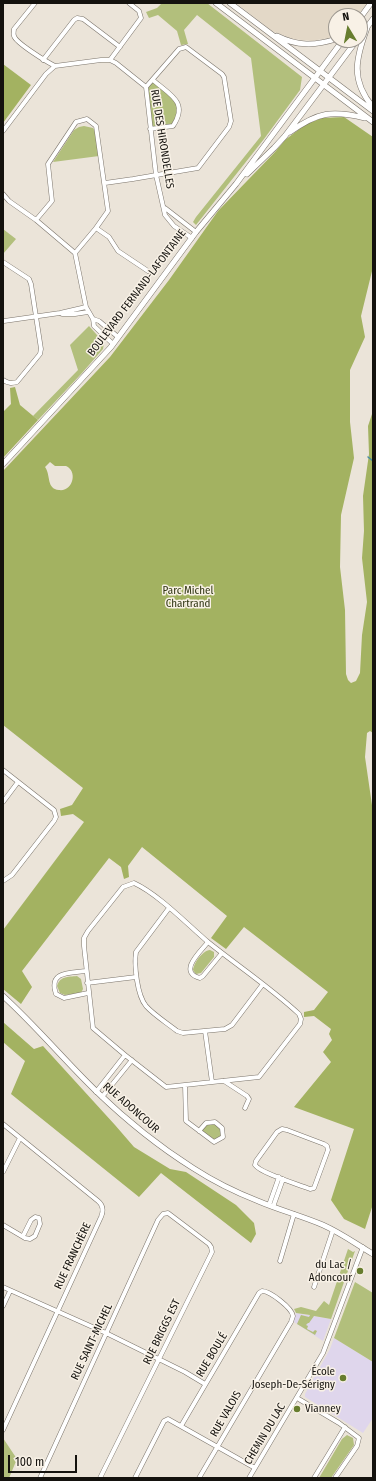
<!DOCTYPE html>
<meta charset="utf-8">
<style>
body{margin:0}
#map{position:relative;width:376px;height:1481px;overflow:hidden;background:#ebe4d9;font-family:"Fira Sans Condensed",sans-serif}
canvas{display:block}
.frame{position:absolute;inset:0;border:4px solid #14120e;pointer-events:none}
.north{position:absolute;left:328px;top:8px;width:40px;height:40px;box-sizing:border-box;background:#f8f1e6;border:1px solid #9d9890;border-radius:50%;rotate:350deg;font-size:11px;font-weight:700;line-height:16px;text-align:center;color:#14120e}
.north::after{content:'';display:block;margin:auto;width:14px;height:18px;background:#677d2f;clip-path:polygon(50% 0,100% 100%,50% 72%,0 100%)}
.scale{position:absolute;left:8px;top:1455px;width:69px;height:18px;box-sizing:border-box;border:2px solid #14120e;border-top:0;padding-left:5px;font-size:12px;line-height:14px;white-space:nowrap;color:#14120e;-webkit-text-stroke:3px #f8f1e6;paint-order:stroke}
</style>
<div id="map">
<canvas width="376" height="1481"></canvas>
<div class="frame"></div>
<div class="north">N</div>
<div class="scale">100 m</div>
</div>
<script>
const g = document.querySelector('canvas').getContext('2d');
g.lineJoin = 'round';
function fill(path, color) { g.fillStyle = color; g.fill(path, 'evenodd'); }
function trace(path, color, width, dash) { g.strokeStyle = color; g.lineWidth = width; g.lineCap = dash ? 'butt' : 'round'; g.setLineDash(dash || []); g.stroke(path); }
function label(font, color, halo, rows, align = 'center') {
  g.font = font + ' "Fira Sans Condensed",sans-serif'; g.lineWidth = 3; g.setLineDash([]); g.textBaseline = 'middle'; g.strokeStyle = halo; g.fillStyle = color; for (const [text, x, y, turn = 0] of rows) {
    g.save(); g.translate(x, y); g.rotate((+turn || 0) * Math.PI / 180); g.textAlign = isNaN(turn) ? turn : align; if (halo) g.strokeText(text, 0, 0); g.fillText(text, 0, 0); g.restore();
  }
}
const built = new Path2D(`
 M236 3H368L357 16H336V34L329 38 311 41 293 39 272 31Z`);
const education = new Path2D(`
 M296 1313 331 1319 323 1341 294 1322Z
 M334 1338 373 1362V1418L363 1433 305 1397V1394L330 1349Z`);
const green = new Path2D(`
 M162 3H207L302 77 300 90 264 139 196 225 193 222 196 217 261 136 251 58 197 15 184 30 188 44 181 45 177 31 158 15 149 18 146 12 157 8Z
 M153 80 177 100 180 110 173 126 150 129 146 87Z
 M84 126 93 128 95 131 99 156 53 162 74 130 79 127Z
 M3 229 16 239 3 254Z
 M89 326 104 343 103 349 82 373 38 420 33 416 78 370 70 345Z
 M210 950 214 952V957L201 973 196 974 193 970C194 963 202 951 210 950Z
 M77 976 81 979 83 989 81 993 65 995 60 993 57 986C60 976 68 977 77 976Z
 M215 1122 222 1128 223 1137 214 1142 199 1131 206 1123Z
 M348 1249 353 1252 355 1251 331 1319 314 1316 309 1323H308L306 1325 308 1326 307 1329 313 1332 315 1330 317 1331 315 1335 297 1324 301 1315 309 1317 310 1315 296 1313 294 1309 301 1307 316 1311 324 1301 329 1305Z
 M355 1282 373 1293V1362L334 1338Z
 M347 1435 353 1438 354 1445 331 1478H319L342 1439Z
 M3 1438 17 1459 9 1478H3Z`);
const forest = new Path2D(`
 M3 64 31 85 3 123Z
 M344 117 373 137V267L361 316 365 337 350 370V422L354 458 341 515 340 567 345 610 346 674 348 680 351 683 356 681 360 673 362 635 367 602 362 558 364 531 363 496 369 454 368 426 373 411V733L370 731 367 733 365 757 373 812V1204L365 1229 344 1219 331 1200 354 1129 294 1107 331 1062 323 1052 332 1040 329 1034 331 1029 314 1016 304 1017V1012L314 1010 328 992 244 927 226 949 211 938 227 916 142 847 128 866 129 877 124 879 121 867 109 858 22 971 32 987 21 1004 3 989V930L84 822 73 814 61 816 60 809 72 805 83 788 3 725V471L110 357 169 280 218 211 275 152 285 140 306 124 322 118ZM50 462 55 466H66C78 471 73 492 59 490 46 489 51 475 45 467Z
 M15 387 20 405 38 420 3 458V412L11 404 10 388Z
 M3 1022 34 1049 43 1046 115 1125 134 1147 170 1169 186 1172 236 1205 254 1223 256 1234 251 1243 161 1173 139 1197 11 1094 25 1061 3 1042Z`);
const stream = new Path2D(`
 M368 457 373 461`);
const minor = new Path2D(`
 M35 3 14 29C14 31 13 33 14 36 16 43 47 62 55 66
 M43 60 74 20 77 18 83 19 120 47
 M110 60 141 18 139 11 129 3
 M150 129 173 126C189 102 170 95 153 80
 M3 131 46 74 55 66 101 60H110L116 63 146 87 156 175 165 215 174 226 192 238
 M105 183 133 179 198 168 229 127 231 121 224 77 222 74 186 47 179 49 146 87
 M3 194 9 201 36 220 75 253 86 307 93 319 94 326 113 344
 M165 208 196 232
 M36 220 52 201 48 164 76 122 87 119 96 126 108 211 96 228 75 253
 M96 228 109 237 118 251 148 271
 M3 262 29 279 31 284 41 349 40 354 17 382C11 384 8 383 3 380
 M62 314H75L88 312
 M93 319 99 321 118 337
 M4 321 60 313 86 307
 M3 770 54 810 56 817 54 821 12 875 3 881
 M3 802 18 782
 M134 883C158 894 187 924 208 942 238 966 271 988 299 1014L301 1019 300 1024 259 1077 166 1087 125 1055 93 1028 84 946V938L88 931 123 887Z
 M169 908 136 952C134 965 137 995 146 1006 154 1015 167 1023 177 1031L183 1033 225 1029 232 1025 263 984
 M208 942C201 951 177 972 200 978L203 976 222 953
 M86 971C70 973 48 971 56 994L64 998 88 993
 M87 983 136 977
 M205 1031 212 1082
 M224 1081 247 1096 249 1099 245 1108
 M185 1085 186 1121 214 1142 223 1137 222 1128 215 1122 206 1123 199 1131
 M96 1092 125 1055
 M102 1097 132 1060
 M3 1124 98 1201C103 1205 104 1210 101 1217L3 1430
 M282 1129 287 1130 324 1144 327 1146 328 1150 314 1188 310 1189C298 1184 262 1174 255 1165L256 1161 277 1132Z
 M3 1172 20 1138
 M269 1205 279 1177
 M273 1207 283 1179
 M3 1225 25 1238 30 1239 35 1236 40 1224 39 1218 35 1217 31 1220 23 1236
 M280 1261 294 1214
 M3 1287 106 1333 185 1372 205 1384
 M314 1287 333 1230
 M3 1306 10 1291
 M297 1398 339 1423 359 1438 357 1446 335 1478
 M181 1426 259 1293 262 1291C270 1291 292 1308 293 1316L291 1322 199 1478
 M40 1478 158 1220 163 1214 168 1213 209 1244 211 1247 212 1252 100 1478
 M135 1478 164 1421 168 1419 255 1468
 M249 1478 323 1353 363 1247
 M314 1478 345 1427`);
const tertiary = new Path2D(`
 M216 3 373 122
 M230 3 373 111
 M360 18 371 3
 M367 28C356 58 350 80 373 107
 M365 30 373 19
 M277 36C297 46 315 46 336 39
 M290 132C318 112 332 110 365 118
 M247 174 274 148 285 136 357 40
 M3 464 111 347 196 232 236 184 343 40
 M3 996C36 1026 64 1060 96 1091 126 1120 158 1146 193 1168 213 1181 235 1192 258 1201 279 1210 302 1216 323 1225 341 1233 356 1244 373 1254`);
const markers = [
 [360,1271,4,"#677d2f"],
 [343,1378,4,"#677d2f"],
 [297,1409,4,"#677d2f"]
];
const streetNames = [
 ["RUE DES HIRONDELLES",162,139,81],
 ["BOULEVARD FERNAND-LAFONTAINE",137,293,-53],
 ["RUE ADONCOUR",131,1108,41],
 ["RUE FRANCHÈRE",73,1256,-65],
 ["RUE BRIGGS EST",162,1332,-64],
 ["RUE SAINT-MICHEL",92,1342,-65],
 ["RUE BOULÉ",212,1355,-59],
 ["RUE VALOIS",226,1414,-60],
 ["CHEMIN DU LAC",265,1434,-59]
];
const parkNames = [
 ["Parc Michel",188,591],
 ["Chartrand",188,604]
];
const poiNames = [
 ["du Lac /",352,1265],
 ["Adoncour",352,1278],
 ["École",335,1372],
 ["Joseph-De-Sérigny",335,1385],
 ["Vianney",305,1409,"left"]
];
fill(built, '#e3d8c7');
fill(education, '#dfd6ec');
fill(green, '#b2bf7c');
fill(forest, '#a3b261');
trace(stream, '#468da5', 1.5);
trace(minor, '#7b746b', 5);
trace(tertiary, '#7b746b', 6);
trace(minor, '#fff', 4);
trace(tertiary, '#fff', 5);
for (const [x, y, r, color] of markers) { const dot = new Path2D(); dot.arc(x, y, r, 0, 2 * Math.PI); g.fillStyle = color; g.fill(dot); trace(dot, '#f8f1e6', 1.5); }
label('11px', '#14120e', '#f8f1e6', streetNames);
label('11px', '#2e3411', '#f8f1e6', parkNames);
label('11px', '#14120e', '#f8f1e6', poiNames, 'right');
</script>
